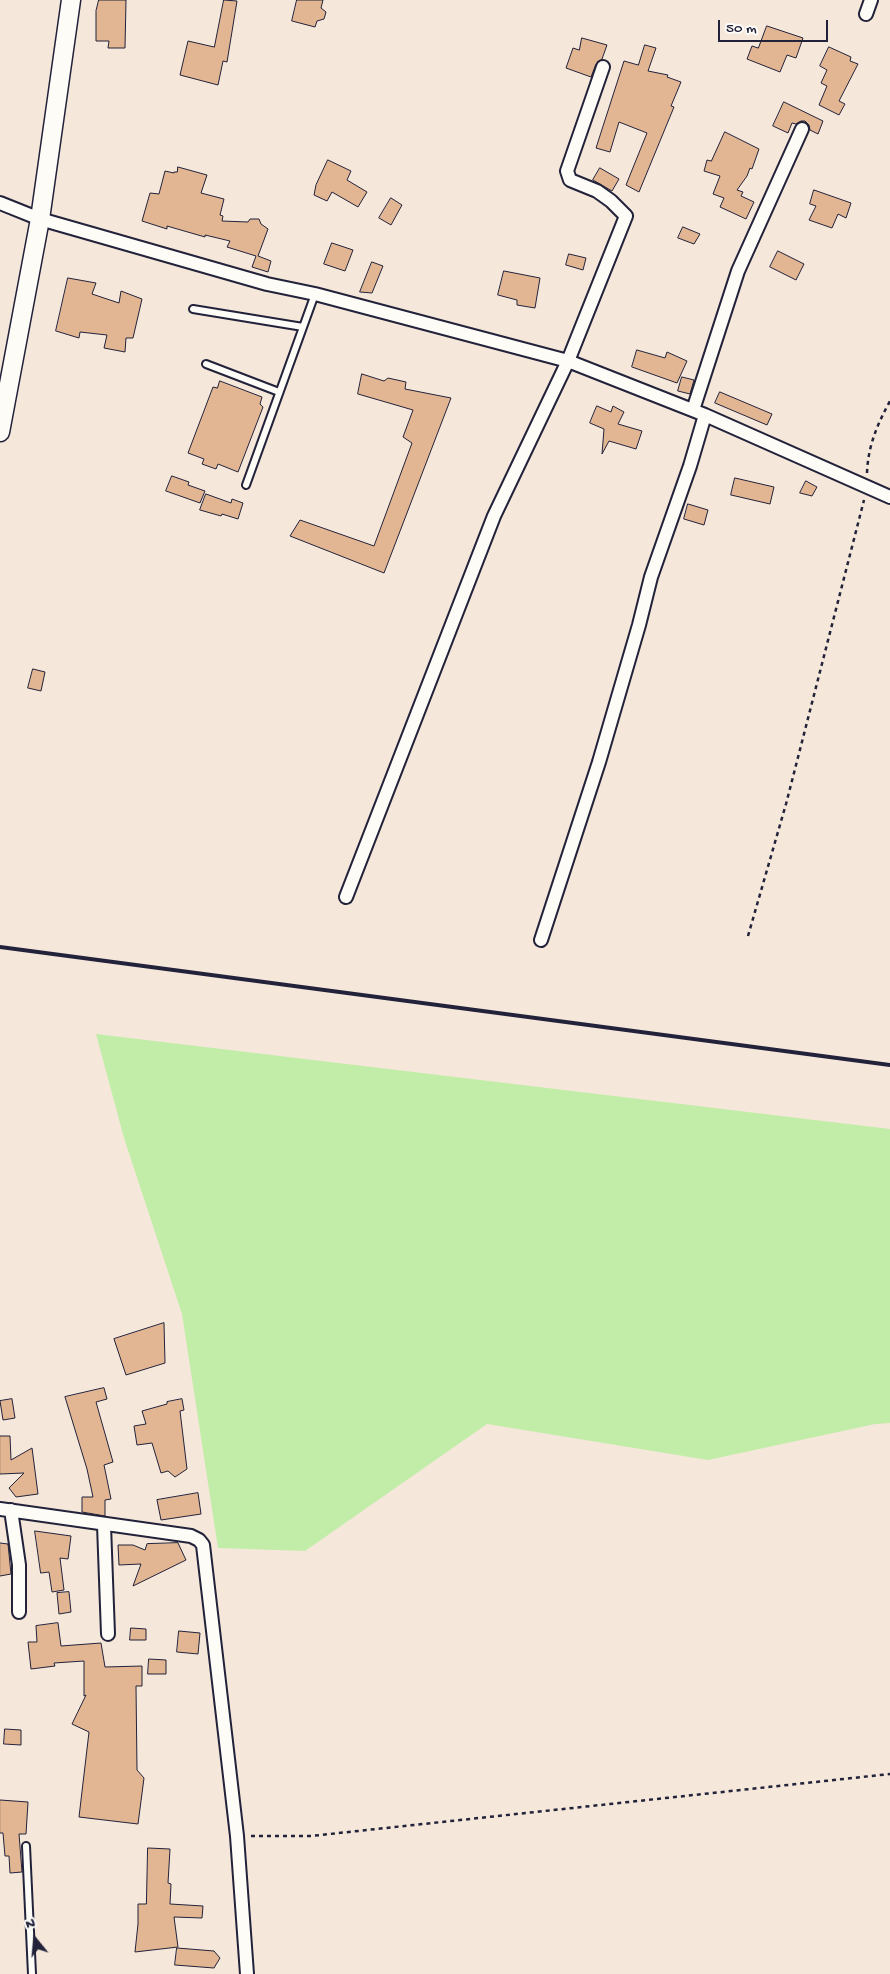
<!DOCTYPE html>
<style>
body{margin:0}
#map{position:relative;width:890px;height:1974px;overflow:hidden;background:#f5e7d9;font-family:"Gochi Hand",sans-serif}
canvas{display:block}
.north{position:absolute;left:10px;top:1914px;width:50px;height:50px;-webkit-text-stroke:4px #fdfcf7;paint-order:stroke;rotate:343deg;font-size:14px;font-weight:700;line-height:20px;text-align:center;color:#22223b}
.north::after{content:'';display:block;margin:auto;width:18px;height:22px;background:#22223b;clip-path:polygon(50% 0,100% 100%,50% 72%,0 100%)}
.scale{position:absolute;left:718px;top:20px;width:110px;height:22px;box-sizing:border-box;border:2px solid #22223b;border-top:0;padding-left:6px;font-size:15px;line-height:18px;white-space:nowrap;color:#22223b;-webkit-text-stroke:4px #fdfcf7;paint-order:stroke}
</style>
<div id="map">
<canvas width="890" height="1974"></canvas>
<div class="north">N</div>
<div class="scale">50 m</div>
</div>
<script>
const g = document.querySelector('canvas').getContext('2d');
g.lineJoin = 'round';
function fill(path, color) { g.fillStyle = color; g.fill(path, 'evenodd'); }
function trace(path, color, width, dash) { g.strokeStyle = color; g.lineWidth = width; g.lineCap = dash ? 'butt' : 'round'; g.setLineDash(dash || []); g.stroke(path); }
const green = new Path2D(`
 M96 1034 890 1129V1423L875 1424 708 1460 487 1424 305 1551 218 1548 182 1314 124 1138Z`);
const building = new Path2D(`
 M99 0H126L125 48H108L109 41H96V11Z
 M224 0 237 1 227 62 223 61 218 85 180 75 188 41 214 47Z
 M297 0H323L321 8 326 12 324 19 317 21 315 27 292 21Z
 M767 26 803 38 796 58 787 55 780 72 747 59 752 46 758 48Z
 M582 38 607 45 602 59 596 64 591 77 566 68 573 48 579 50Z
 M645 45 656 48 648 71 668 75 667 77 681 82 671 106 674 107 639 192 626 185 647 133 619 122 610 152 596 148 624 61 638 65Z
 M829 47 851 57 850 61 858 64 839 101 845 104 839 115 819 105 827 86 821 83 827 70 820 66Z
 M784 102 823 121 818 134 810 130 809 125 805 121H801L796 124 792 123 788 133 773 126Z
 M725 132 759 149 752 169 750 168 747 176 737 190 743 192 741 196 754 202 746 219 720 207 724 198 713 194 720 176 704 171 707 160 711 161Z
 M328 160 351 171 347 180 367 192 358 207 332 192 327 201 314 195 316 185Z
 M178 167 207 175 201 193 224 199 220 215 223 216 222 221 248 222 250 219H259L261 224 268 229 258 256 271 261 268 272 252 267 256 256 227 247 230 241 205 235V237L167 226V229L142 221 150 193 159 194 165 171 174 173V172H177Z
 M600 168 619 179 612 191 593 180Z
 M814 190 851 203 846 218 838 214 832 228 809 220 816 206 810 204Z
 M391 198 402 205 391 225 379 218Z
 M683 227 700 234 694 244 678 238Z
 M332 243 353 250 345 271 324 264Z
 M778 251 804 264 796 280 770 267Z
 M569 254 586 258 583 270 566 265Z
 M372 262 383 266 372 293 360 292Z
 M504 271 540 278 535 308 517 305V300L498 295Z
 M68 278 96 283 92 294 119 303 121 291 142 299 133 338H126L125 352 104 348 107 335 80 332 79 338 56 331Z
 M637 350 665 358 667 352 687 361 677 383 632 367Z
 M362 374 384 381 388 378 406 382 405 389 451 398 384 573 290 536 300 520 374 546 412 443 403 437 413 410 358 394Z
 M682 377 694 380 690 394 678 391Z
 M220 381 262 397 260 404 263 407 238 472 218 464 216 469 202 464 204 459 188 453 213 387 217 388Z
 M720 392 772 414 767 425 715 403Z
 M597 406 611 412 613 406 624 412 618 424 642 431 636 449 609 441 602 454 604 429 590 423Z
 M172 476 189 482 188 485 205 491 200 503 166 491Z
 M735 478 774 487 770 504 731 495Z
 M806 481 817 487 812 496 800 493Z
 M206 494 231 503 232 499 243 503 238 519 222 514 221 516 200 510Z
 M688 504 708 510 704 525 684 519Z
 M33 669 45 672 41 691 28 688Z
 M164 1323 165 1363 126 1375 114 1339Z
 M104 1388 107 1399 96 1402 113 1462 104 1465 111 1499 105 1500V1516L82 1512V1497H93L87 1469 65 1397Z
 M12 1399 15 1418 3 1420 0 1401Z
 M182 1399 184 1410 180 1411 187 1469 175 1477 168 1471 161 1473 152 1443 137 1445 134 1426 146 1424 142 1411 167 1404V1402Z
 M0 1436H10L11 1460 32 1448 38 1494 16 1497 9 1488 24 1473 0 1474Z
 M198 1493 201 1514 161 1520 157 1500Z
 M35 1531 71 1536 68 1559 60 1558 64 1590 52 1592 49 1572 41 1573Z
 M0 1543 8 1544 11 1574 0 1576Z
 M178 1543 186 1560 133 1586 141 1564 119 1565 118 1545H133L145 1550 147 1544Z
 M69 1592 71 1612 59 1614 57 1593Z
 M58 1623 61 1646 101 1643 105 1667 142 1666V1686H136L137 1770 144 1778 138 1824 79 1817 89 1732 72 1724 86 1695 84 1696V1661L54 1663 55 1666 31 1669 28 1642H37L36 1626Z
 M131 1628 146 1629V1640H130Z
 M179 1631 200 1633 198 1654 177 1652Z
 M149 1659 166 1660V1674H148Z
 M5 1729 21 1730V1745L4 1744Z
 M0 1800 28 1802 26 1834H19L22 1872 10 1873 9 1856H5L3 1833H0Z
 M148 1848 170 1849 168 1883 171 1884 170 1904 203 1906 202 1918 174 1917 178 1947 135 1952 138 1924V1904H146Z
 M177 1948 214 1951 220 1958 214 1968 175 1965Z`);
const path = new Path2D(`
 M867 473C868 446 877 425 890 401
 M748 936 786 804 864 500
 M251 1836H311L890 1774`);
const lane = new Path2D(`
 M193 309 303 327
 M206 364 279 392
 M246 485 315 294
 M26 1846 32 1974`);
const street = new Path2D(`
 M866 14 871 0
 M0 203 40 219 267 284 315 294 568 361 705 415 890 497
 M693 410 738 271 802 129
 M346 897 494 516 568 361 626 216 611 201 597 191 570 180 567 171 603 67
 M541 940 599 762 639 625 651 577 690 466 705 415
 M0 1509 191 1536 199 1540 203 1545 237 1836 247 1974
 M11 1510 19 1565V1612
 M104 1525 108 1634`);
const secondary = new Path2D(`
 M0 432 40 219 71 0`);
const rail = new Path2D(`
 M0 947 890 1065`);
fill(green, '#c2eda9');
fill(building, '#e2b692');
trace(building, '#22223b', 1);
trace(lane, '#22223b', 10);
trace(street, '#22223b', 16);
trace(secondary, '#22223b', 21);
trace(path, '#22223b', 2.5, [4, 4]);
trace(lane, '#fdfcf7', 6);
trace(street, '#fdfcf7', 12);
trace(secondary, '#fdfcf7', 18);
trace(rail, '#22223b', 4);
</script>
